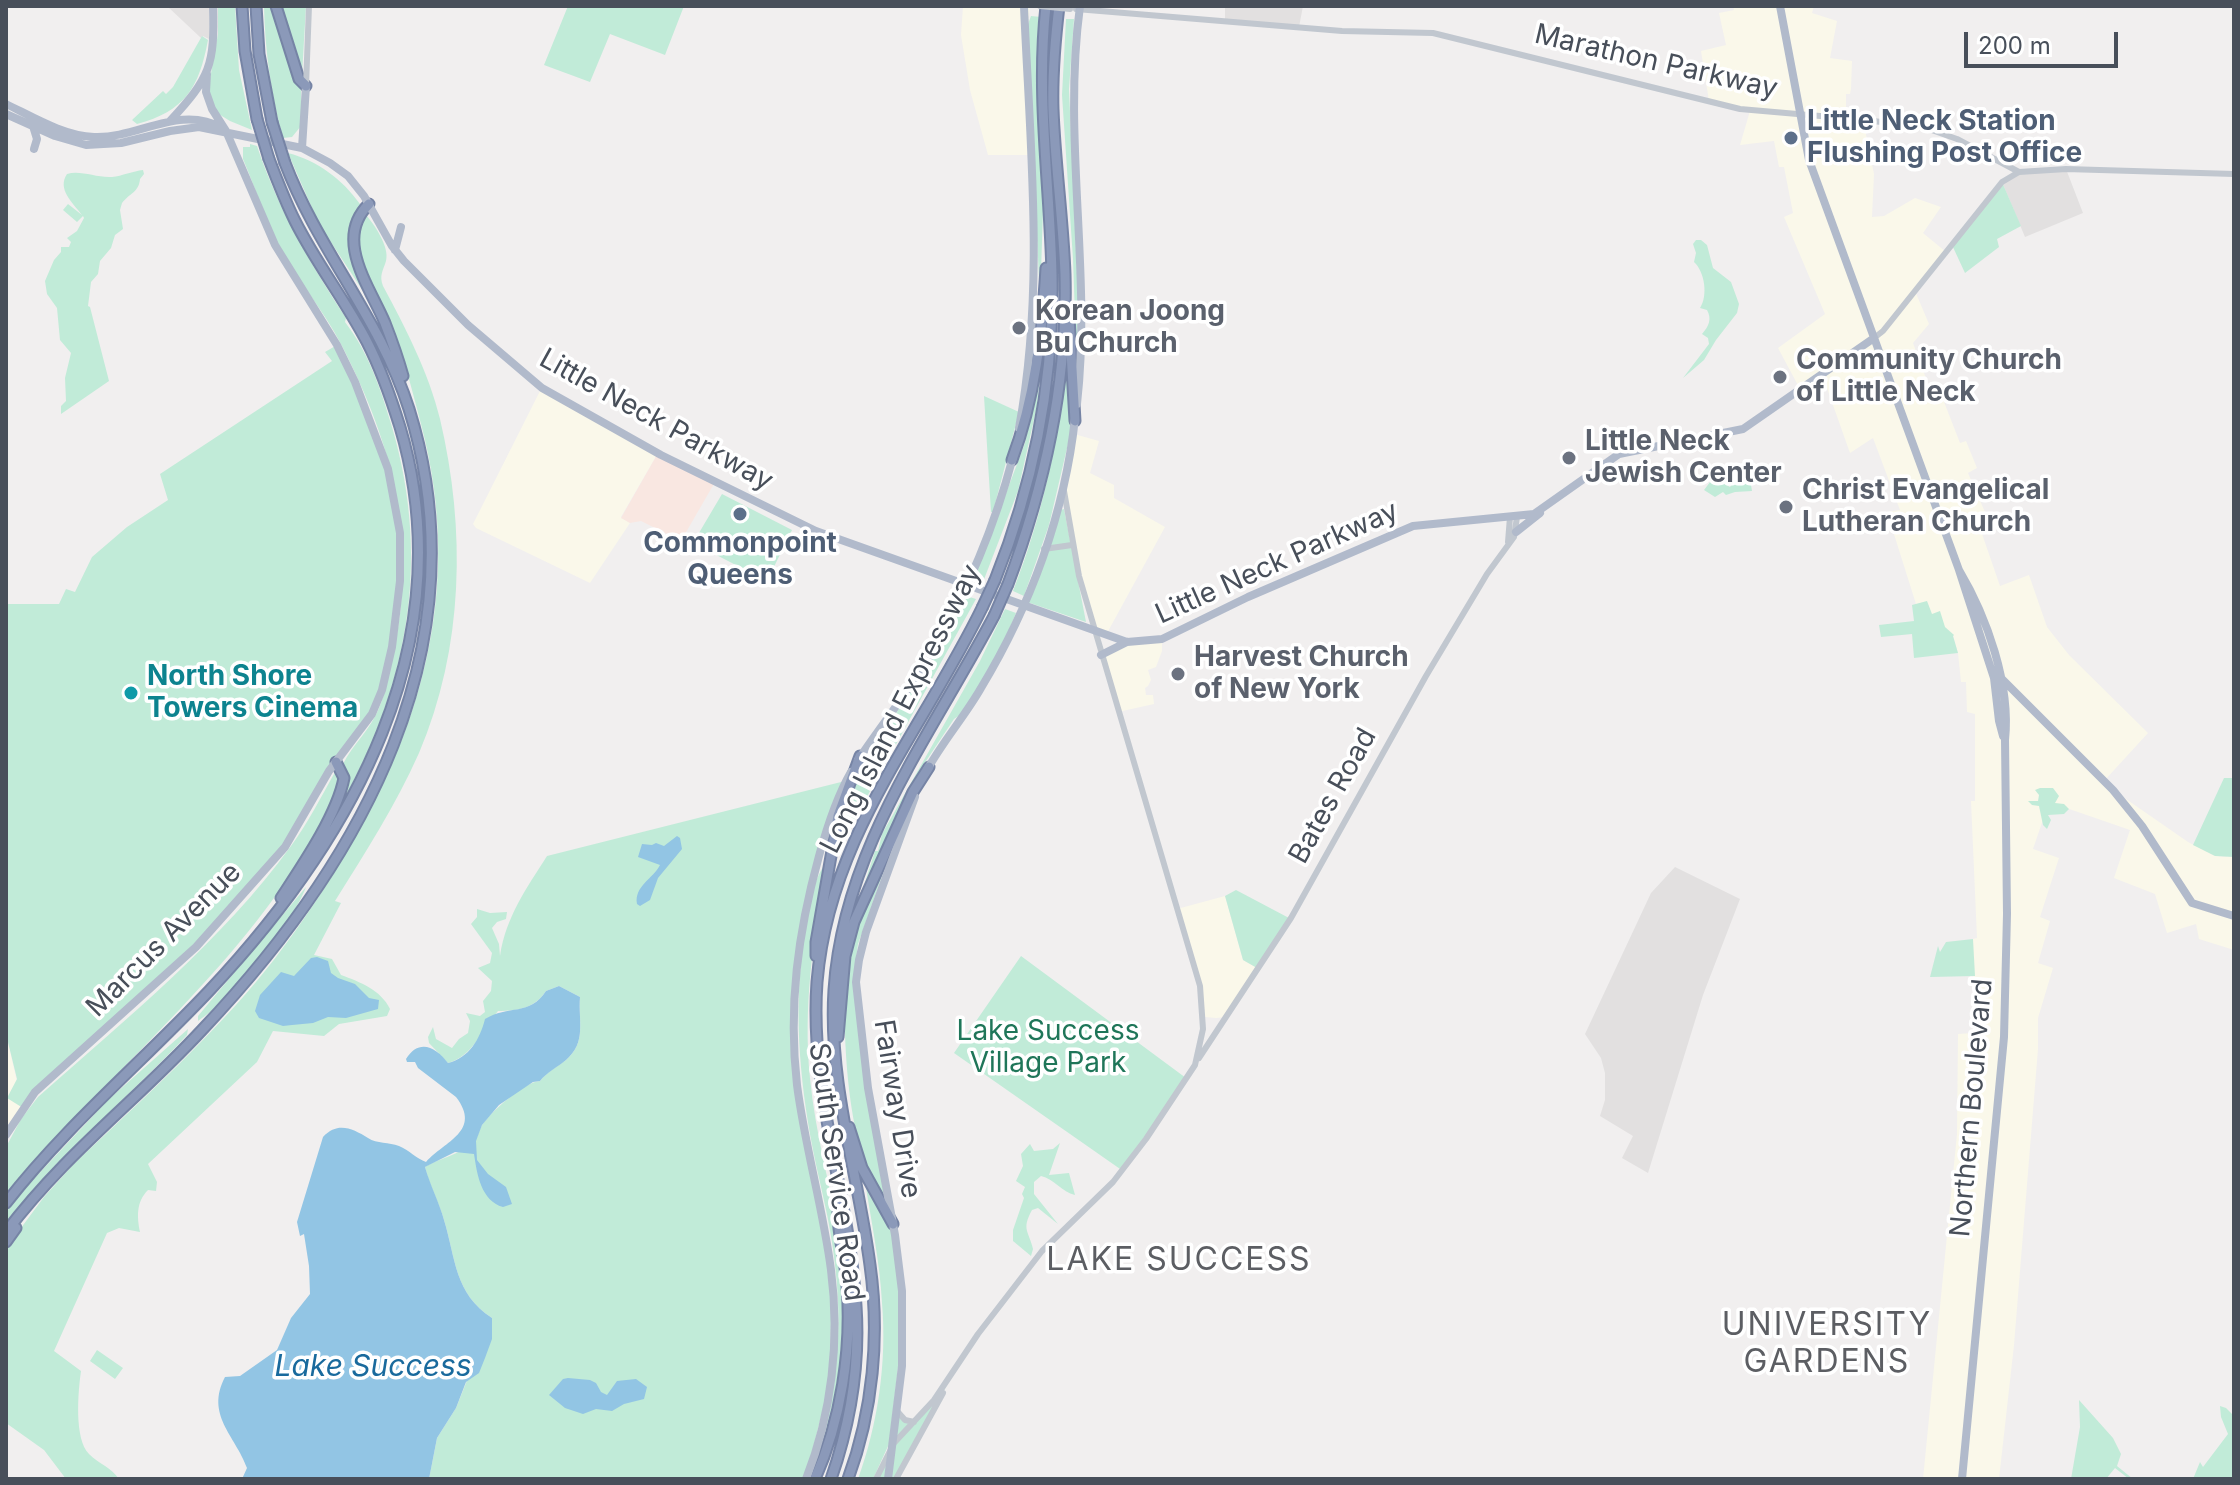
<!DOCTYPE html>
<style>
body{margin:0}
#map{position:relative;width:2240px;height:1485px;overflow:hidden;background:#f1efef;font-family:Inter,sans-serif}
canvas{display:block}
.frame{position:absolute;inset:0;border:8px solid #484f5a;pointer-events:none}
.scale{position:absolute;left:1964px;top:32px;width:154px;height:36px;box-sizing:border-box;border:4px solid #484f5a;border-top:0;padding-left:10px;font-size:24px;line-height:28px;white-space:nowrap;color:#484f5a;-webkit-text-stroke:6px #fff;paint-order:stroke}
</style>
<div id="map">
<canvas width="2240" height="1485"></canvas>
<div class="frame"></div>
<div class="scale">200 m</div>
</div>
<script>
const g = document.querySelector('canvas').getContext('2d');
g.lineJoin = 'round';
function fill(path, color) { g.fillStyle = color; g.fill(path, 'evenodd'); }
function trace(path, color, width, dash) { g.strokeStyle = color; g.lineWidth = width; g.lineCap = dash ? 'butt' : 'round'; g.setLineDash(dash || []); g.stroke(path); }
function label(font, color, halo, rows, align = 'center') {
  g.font = font + ' Inter,sans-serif'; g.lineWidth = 7; g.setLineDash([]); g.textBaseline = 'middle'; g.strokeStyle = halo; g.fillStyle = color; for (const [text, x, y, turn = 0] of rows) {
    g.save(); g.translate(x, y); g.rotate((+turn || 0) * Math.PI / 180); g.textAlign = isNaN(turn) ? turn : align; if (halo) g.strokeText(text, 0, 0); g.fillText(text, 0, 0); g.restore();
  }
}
const commercial = new Path2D(`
 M963 6H1030L1028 24 1034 155H988L970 90 961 35Z
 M1733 6H1814L1812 13 1837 21 1830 58 1852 61 1851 89 1850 94H1846V118L1863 120 1874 174 1872 217 1884 216 1915 198 1941 207 1923 233 1946 252 1915 291 1929 324 1913 343 1931 392 1939 389 1960 443 1966 441 1977 468 1968 473 1991 526 1981 531 2000 586 2029 575 2047 627 2069 655 2148 733 2104 781 2113 790 2188 842 2215 856 2234 857V950L2199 939 2196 924 2167 933 2155 894 2114 878 2130 830 2049 802 2033 849 2059 858 2040 917 2050 921 2038 963 2053 968 2038 1018V1049L2014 1345 1999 1479H1923L1957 1134 1958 1034 1973 1033V939L1977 938 1971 801H1975V714L1967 712 1966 682H1961L1958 653 1953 635 1932 615 1927 602 1916 604 1887 512 1900 510 1873 438 1850 453 1822 374 1800 389 1778 348 1825 314 1784 217 1793 213 1784 167H1779L1774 141 1740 145 1750 111 1709 101 1701 51 1726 45 1719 13 1734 10Z
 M541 389 658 453 621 517 630 523 590 583 476 528 473 524Z
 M1074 434 1099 441 1090 473 1114 485V498L1165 527 1106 635 1094 630 1065 500Z
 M1162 639V651L1156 667 1148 670 1151 680 1148 686 1145 688 1146 695H1153L1154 704 1118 712 1101 655 1127 642Z
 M1225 896 1243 960 1257 968 1225 1017 1216 1018 1205 1017 1202 989 1177 909Z
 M6 1034 23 1108 6 1135Z`);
const education = new Path2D(`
 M167 6H218L217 43 203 36 201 38Z
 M1225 6H1303L1299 27 1225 21Z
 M2066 169 2083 213 2025 237 2002 182 2019 172Z
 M1675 867 1740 899 1703 995 1648 1173 1622 1158 1633 1136 1600 1116 1605 1100V1073L1601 1058 1585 1034 1651 893Z`);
const medical = new Path2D(`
 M658 453 715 482 681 541 641 521 630 523 621 518Z`);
const green = new Path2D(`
 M218 6H235L239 70 252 130 230 121 217 113 208 90 218 34Z
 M264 6H274L301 91V126L292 137 283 138C271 95 265 51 264 6Z
 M279 6H306L302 75Z
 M568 6H684L665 55 610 34 590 82 544 65Z
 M1031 16 1041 17 1036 70 1043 210 1040 304 1028 24Z
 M1066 19H1074L1069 89 1078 297 1077 373 1073 259 1062 95Z
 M202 36 208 40C199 88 185 111 137 124L132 120 163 91 166 94 173 87Z
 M250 144 257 146C278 209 310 263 346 318L345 322C369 353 381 390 392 427 432 564 407 690 337 812L348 777 343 764C353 744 371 729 379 708 386 692 389 673 393 656 418 543 394 447 342 346 323 308 293 276 275 238 263 212 254 185 243 159V147H250Z
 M288 153C318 161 342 179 360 204L350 234 351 250 380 317 319 224Z
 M143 170 144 174 140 179C139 192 130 193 122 203L120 210 123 229 115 235 111 248 100 261 98 274 91 282 88 306 90 307 109 381 61 414V406L66 401 65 378 71 353 60 340 57 308 47 294 45 281 54 260 61 252V247H69L71 242 67 238 77 231 84 218 83 216 77 222 63 210 68 204 82 215C72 202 57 189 67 174 81 170 96 178 112 177 122 176 133 171 143 170Z
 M2002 182 2021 226 1997 239 1999 247 1965 273 1952 245Z
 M366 215C374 224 390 247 386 261 383 271 379 275 383 286 405 327 429 373 440 419 466 529 464 648 419 753 396 805 365 853 335 901L341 903 314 955 332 959 341 975C360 982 381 990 390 1009L387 1016 339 1024 324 1036 273 1031 257 1062 148 1164 157 1182 156 1191 148 1190C136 1202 137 1217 140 1232L119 1228 107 1233 54 1351 81 1371C78 1392 74 1439 89 1454 99 1464 111 1467 119 1479H66L44 1450 6 1423V1248L44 1197 72 1166C133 1108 202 1046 256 982 282 951 305 918 327 884 419 741 466 593 421 424 412 390 403 353 389 320 380 300 366 281 359 260 353 243 357 229 366 215Z
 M1696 240H1701L1707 245 1713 268 1731 282 1739 304 1737 313 1716 340 1704 360 1683 378 1709 344 1708 338 1702 334C1709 326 1712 319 1707 310L1700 308C1708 296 1705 272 1694 262L1696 253 1693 244Z
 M337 345 380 446 400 533 397 620 375 708 336 762 299 827 239 902 23 1108 7 1098 17 1079 6 1034V604H59L66 589 75 592 92 557 127 527 168 500 160 474 332 361 325 352Z
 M1068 365 1071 431 1049 525 1024 596 1013 591C1042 518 1057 443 1068 365Z
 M1041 367 1037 406 1018 491 983 582 974 578 1025 443Z
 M984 396 1019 412 993 512H991Z
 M1730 465 1745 483 1751 485 1752 491 1735 492 1726 495 1723 492 1715 497 1704 490 1713 478 1730 487 1736 479 1723 471Z
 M722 494 792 530 767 581 693 543Z
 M1064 509 1086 622 1027 602 1060 510Z
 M966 596 976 599 858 813 834 862 842 817 857 775 870 750 918 682Z
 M1927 601 1932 614 1940 611 1945 627 1954 635 1953 636 1958 653 1914 658 1912 634 1881 637 1879 625 1914 621 1912 605Z
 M1005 609 1016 613 1003 644 963 713 954 719 924 764 859 901 875 851H878L882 834 980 661Z
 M339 771C344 791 327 815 317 832 236 974 108 1071 6 1195V1147L21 1119 38 1097C124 1021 224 939 291 846 308 823 321 797 335 772Z
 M2224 778H2234V857L2215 856 2193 845Z
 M845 781 801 923 794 1061 832 1288 829 1386 805 1479H429L437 1438 456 1408 492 1318C454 1293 456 1259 444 1220 439 1202 429 1185 425 1167 440 1158 464 1153 474 1142 478 1137 479 1130 482 1125 492 1111 524 1082 540 1081 547 1072 557 1067 566 1060 587 1042 578 1021 580 997L559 986 546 991C535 1008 518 1011 498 1011 482 1030 473 1056 448 1063L429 1043 428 1037 433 1027 436 1039 452 1048 459 1039 468 1033 470 1021 466 1013 480 1016 485 1012 483 1001 491 991 492 981 478 968 490 963 492 953 471 924 477 917V909L490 913 507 912 506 919 497 922 492 928 499 944 500 956C506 917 526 889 547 856Z
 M2040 788H2053L2059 796 2055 803 2064 804 2069 809 2064 814 2048 815 2051 820 2047 829 2043 825 2039 806 2032 805 2028 801H2038L2039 795 2035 790Z
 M892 848 858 944 854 974 885 1200C845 1160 839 1006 849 950 856 915 877 880 892 848Z
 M823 867 825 872C813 941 803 1008 810 1078 815 1133 831 1186 839 1240 850 1316 841 1384 819 1457 836 1385 844 1332 834 1257 830 1221 820 1185 813 1150 799 1077 793 1005 805 931 808 911 812 884 823 867Z
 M306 887C293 922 231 1000 198 1021V1016Z
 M1236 890 1289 918 1257 968 1243 960 1225 896Z
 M1973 939 1975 976 1930 977 1938 946 1940 952 1946 942Z
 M1021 956 1186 1078 1123 1171 954 1053Z
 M188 1029 187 1035C127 1099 59 1155 6 1225V1212L30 1183 108 1100Z
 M1060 1143 1049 1175 1069 1173 1075 1195C1062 1192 1054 1179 1041 1176L1034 1182V1194L1058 1224 1038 1208 1032 1210C1021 1230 1029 1231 1033 1249L1031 1256 1013 1241V1230L1024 1198 1022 1194 1025 1187 1016 1181 1023 1166 1021 1154 1030 1144 1034 1151 1053 1149Z
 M865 1181 884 1213 893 1235 898 1266 900 1350 889 1444 873 1479H858C878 1424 887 1362 882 1303 880 1262 871 1221 865 1181Z
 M97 1350 123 1368 115 1379 90 1361Z
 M954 1372 896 1479H876L892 1446 897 1411 902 1418 915 1421Z
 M2079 1400 2113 1438 2121 1454 2117 1466 2133 1479H2129L2115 1468 2106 1479H2071L2080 1427Z
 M2220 1406 2226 1408 2234 1416V1479H2193L2200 1462 2203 1467 2228 1434 2221 1417Z`);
const water = new Path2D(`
 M677 836 680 838 682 849 658 878 650 900 640 906 637 904C634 886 653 879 660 865L638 857 642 844 652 845 656 843 664 846Z
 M317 957 328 961 331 973 338 978 355 984 369 998 379 1000 378 1009 346 1018 328 1017 313 1023 292 1025 283 1026 259 1018 255 1011 260 995 281 972 294 976 311 958Z
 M559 986 580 997C578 1021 587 1042 566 1060 558 1067 547 1072 540 1081L533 1082 499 1105 482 1125 476 1141 477 1160 488 1174 506 1187 512 1204 503 1207C481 1201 477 1174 474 1154L455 1152 425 1167C430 1185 439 1202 444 1220 456 1259 454 1293 492 1318V1339L485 1358 479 1373 466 1382 456 1408 437 1438 429 1479H242L247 1468C235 1435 205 1415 225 1377L240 1376 277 1350 291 1318 310 1294 309 1266 304 1234 300 1236 297 1222 323 1137C338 1121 353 1129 368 1138 377 1144 389 1142 399 1146 409 1150 417 1159 426 1162 445 1141 482 1131 456 1097L418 1068 415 1062H407L406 1059C419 1038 436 1047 448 1063 469 1058 480 1039 485 1019 508 1005 530 1016 546 991Z
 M568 1378 590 1380 596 1383 601 1392 607 1395 617 1381 636 1379 647 1387 644 1399 624 1404 612 1411 596 1409 583 1414 565 1408 549 1395 563 1379Z`);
const minor = new Path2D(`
 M1076 9 1342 31 1433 33 1740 109 1866 120 1926 128 1957 139 2019 172
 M306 86 309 6
 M1874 338 1883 331 2002 182 2019 172 2066 169 2234 174
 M1508 542 1510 517
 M1044 549 1072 545
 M1199 1058 1291 918 1426 676 1487 574 1514 537 1517 517
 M897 1411 905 1420 914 1422
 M876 1479 894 1443 934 1400 978 1334 1042 1251 1113 1182 1146 1139 1195 1065 1203 1029 1200 986 1079 576 1064 491
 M896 1479 943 1393`);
const major = new Path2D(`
 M1780 6 1809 160 1959 570 1994 678 1999 721 2003 736
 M6 104C33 117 64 136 94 137 138 139 179 104 222 128
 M6 114 55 136 86 145 121 143 170 131 199 127 302 148 330 163 348 176 364 196 392 246 404 261 468 325 542 388 661 455 816 531 1127 642 1162 639 1248 597 1413 526 1534 514 1619 454 1743 429 1874 338
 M170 121C210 78 215 65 213 6
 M33 126 37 139 34 149
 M302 148 306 86
 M395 250 401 227
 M1077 404C1092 272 1062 139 1080 6
 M1019 428C1045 289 1030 146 1024 6
 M1516 532 1540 513
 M1959 570C1987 617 2011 685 2005 740L2007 914 2004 1037 1962 1479
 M1101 655 1127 642
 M2002 679 2113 790 2142 826 2192 903 2234 916
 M858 760C882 724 909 691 931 654 966 594 995 525 1013 457
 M927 770C943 741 965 716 981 688 1030 607 1065 513 1075 418
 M6 1135 35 1092 196 947 285 847 329 771 372 714 382 690 392 647 400 581V533L388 469 355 382 337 345 275 245 226 131 212 109 206 92 207 74
 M806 1479C832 1413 840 1340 831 1270 823 1208 805 1147 797 1085 788 1006 798 932 819 856 827 827 836 798 851 772
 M888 1479 902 1366V1291L895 1235 868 1088 856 982 859 960 866 932 915 797`);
const highway = new Path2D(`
 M242 6 245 51 257 119
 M256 6 259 54 272 122
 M276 6 299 79 306 86
 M369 204C333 239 370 287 385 323 392 341 398 358 403 376
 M1069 317 1075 421
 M1012 460C1035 398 1042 334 1046 268
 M995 580C1034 483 1054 379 1052 275 1050 184 1036 97 1046 6
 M1008 584C1045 485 1068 380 1065 274 1063 219 1055 164 1053 109 1052 75 1055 40 1059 6
 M281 898C302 866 337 815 344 778L336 762
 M816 956V942L838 816 860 756
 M838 1037 845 956 854 922 913 792 929 767
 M849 1127 862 1168 893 1224
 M6 1203C66 1126 142 1062 209 991 352 839 464 642 400 427 391 398 381 369 367 342 345 300 316 263 295 221 285 201 277 180 269 159
 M6 1232C65 1154 137 1100 202 1030 362 861 483 646 409 409 381 320 318 250 285 163
 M6 1242 16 1228
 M815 1479C841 1420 852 1350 847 1286 846 1262 838 1238 838 1213
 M831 1479C850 1424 860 1364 856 1306 850 1196 809 1094 817 982 829 836 921 733 982 608
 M848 1479C873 1411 880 1336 870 1265 858 1173 828 1083 834 990 843 849 930 737 994 616`);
const minorBridge = new Path2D(`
 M1040 6 1070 9`);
const highwayBridge = new Path2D(`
 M257 119 269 159
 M272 122 285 163
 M982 608 995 580
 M994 616 1008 584`);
const markers = [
 [1791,138,8,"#5c6f8a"],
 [1019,328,8,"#6b7280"],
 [1780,377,8,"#6b7280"],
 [1569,458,8,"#6b7280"],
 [1786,507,8,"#6b7280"],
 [740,514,8,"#5c6f8a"],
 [1178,674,8,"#6b7280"],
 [131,693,8,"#0f9aa8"]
];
const streetNames = [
 ["Marathon Parkway",1656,62,13],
 ["Little Neck Parkway",656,420,29],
 ["Little Neck Parkway",1277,563,-24],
 ["Long Island Expressway",901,709,-63],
 ["Bates Road",1333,796,-61],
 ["Marcus Avenue",164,940,-45],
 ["Northern Boulevard",1972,1108,-85],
 ["Fairway Drive",897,1109,81],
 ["South Service Road",836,1172,82]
];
const serviceNames = [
 ["Little Neck Station",1807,122],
 ["Flushing Post Office",1807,154],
 ["Commonpoint",740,544,"center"],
 ["Queens",740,576,"center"]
];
const worshipNames = [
 ["Korean Joong",1035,312],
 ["Bu Church",1035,344],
 ["Community Church",1796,361],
 ["of Little Neck",1796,393],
 ["Little Neck",1585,442],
 ["Jewish Center",1585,474],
 ["Christ Evangelical",1802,491],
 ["Lutheran Church",1802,523],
 ["Harvest Church",1194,658],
 ["of New York",1194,690]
];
const cultureNames = [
 ["North Shore",147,677],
 ["Towers Cinema",147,709]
];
const parkNames = [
 ["Lake Success",1048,1032],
 ["Village Park",1048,1064]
];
const waterNames = [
 ["Lake Success",373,1367]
];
const quarterNames = [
 ["LAKE SUCCESS",1179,1260],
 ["UNIVERSITY",1827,1325],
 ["GARDENS",1827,1362]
];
fill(commercial, '#faf8ea');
fill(education, '#e2e0e0');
fill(medical, '#f9e7e1');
fill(green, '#c1ebd8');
fill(water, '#92c5e4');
trace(highway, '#7684a5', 13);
trace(minor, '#c1c7cf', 6);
trace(major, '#b1bacb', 8);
trace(highway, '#8b99b9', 9);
trace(highwayBridge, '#7684a5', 13, []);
trace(minorBridge, '#c1c7cf', 6);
trace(highwayBridge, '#8b99b9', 9);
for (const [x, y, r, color] of markers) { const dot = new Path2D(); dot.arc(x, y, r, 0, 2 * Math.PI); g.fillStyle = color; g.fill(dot); trace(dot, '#fff', 3); }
label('28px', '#484f5a', '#fff', streetNames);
label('bold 28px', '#4e5e75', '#fff', serviceNames, 'left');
label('bold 28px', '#5b616d', '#fff', worshipNames, 'left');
label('bold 28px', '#0d838f', '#fff', cultureNames, 'left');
label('28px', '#1f7659', '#fff', parkNames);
label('italic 30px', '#196a9d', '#fff', waterNames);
g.letterSpacing = '2px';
label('32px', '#5c5e63', '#fff', quarterNames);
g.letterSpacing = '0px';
</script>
